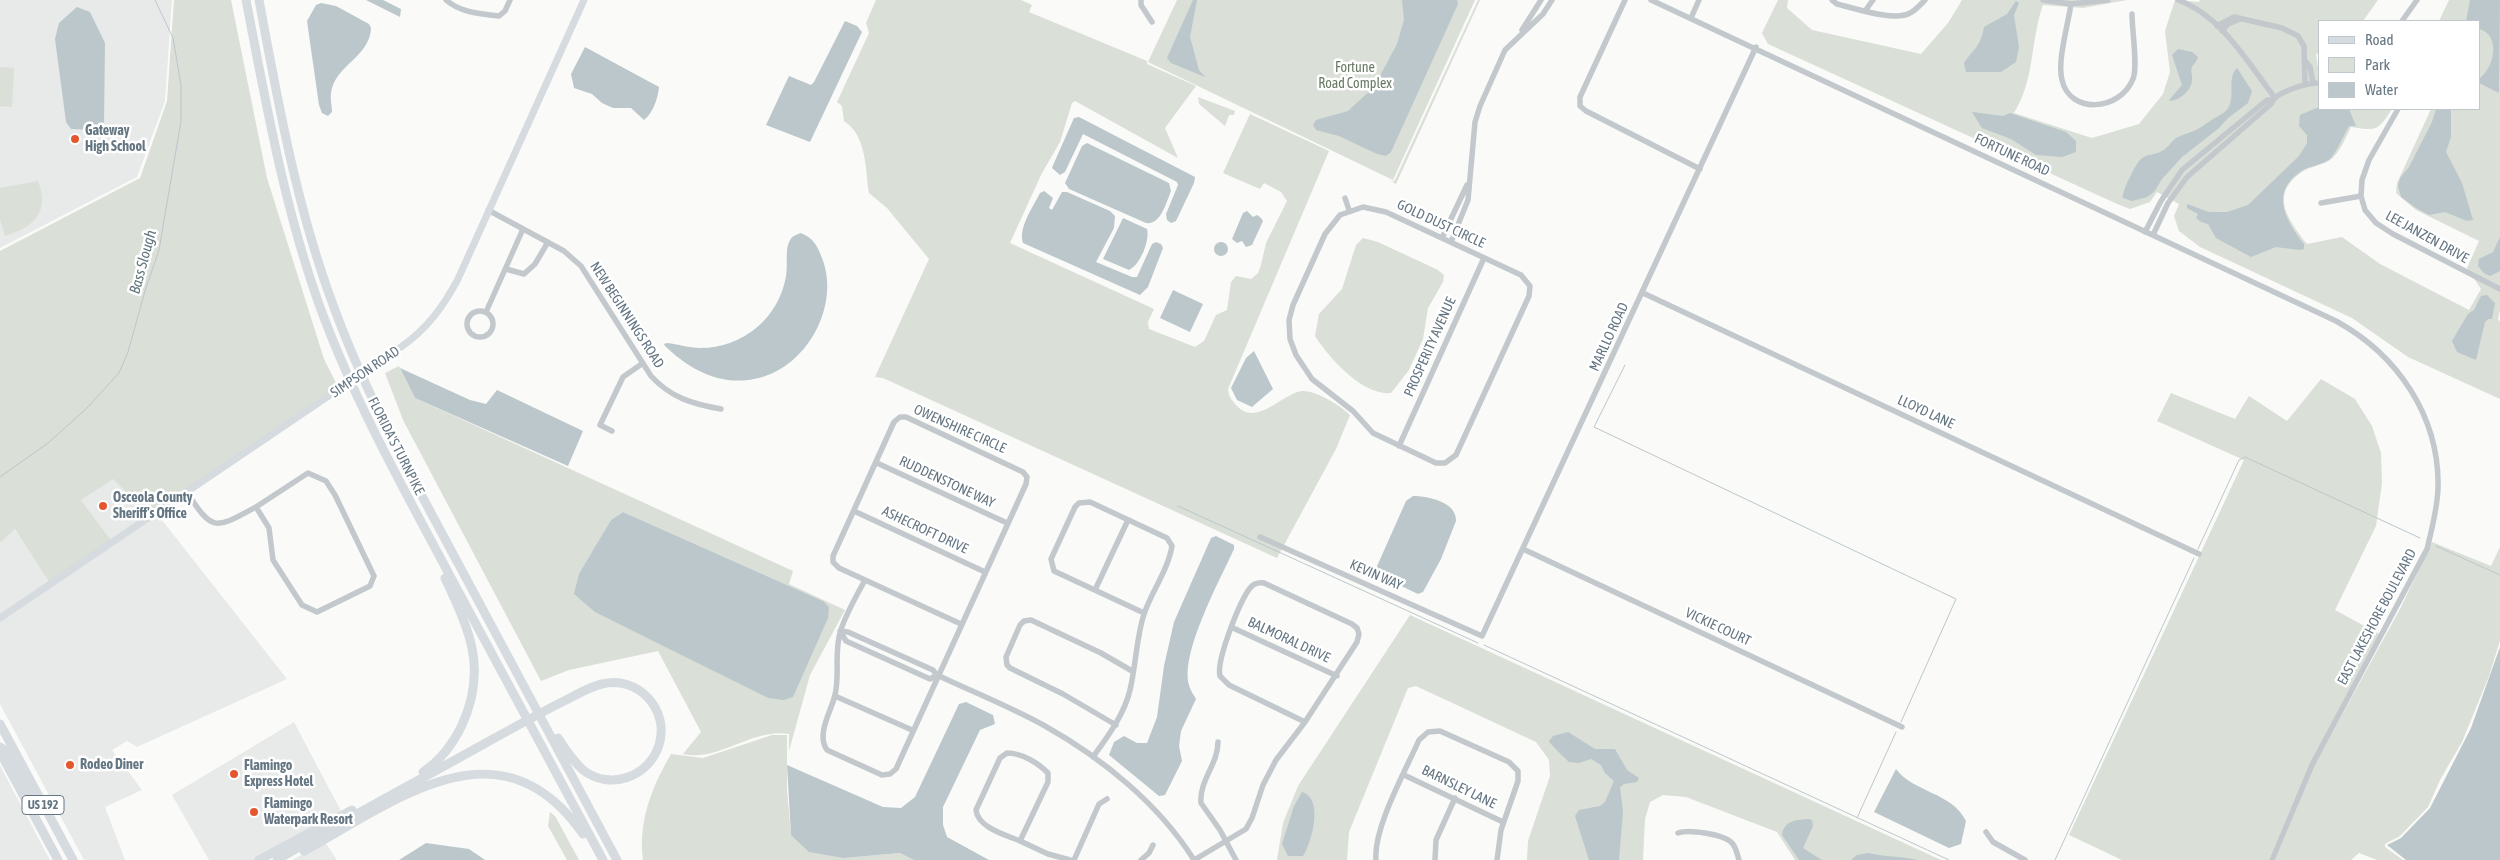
<!DOCTYPE html>
<style>
body{margin:0}
#map{position:relative;width:2500px;height:860px;overflow:hidden;background:#fafaf8;font-family:"Asap Condensed",sans-serif}
canvas{display:block}
.legend{position:absolute;left:2318px;top:20px;width:162px;height:90px;box-sizing:border-box;background:#fff;border:1px solid #c1c8cd;margin:0;padding:6px 9px;list-style:none;font-size:15px;color:#657683}
.legend li{display:flex;align-items:center;gap:10px;height:25px}
.legend b{width:25px;border:1px solid #c1c8cd}
</style>
<div id="map">
<canvas width="2500" height="860"></canvas>
<ul class="legend">
<li><b style="height:6px;background:#d6dbdf"></b>Road</li>
<li><b style="height:14px;background:#dadfd7"></b>Park</li>
<li><b style="height:14px;background:#bbc7cb"></b>Water</li>
</ul>
</div>
<script>
const g = document.querySelector('canvas').getContext('2d');
g.lineJoin = 'round';
function fill(path, color) { g.fillStyle = color; g.fill(path, 'evenodd'); }
function trace(path, color, width, dash) { g.strokeStyle = color; g.lineWidth = width; g.lineCap = dash ? 'butt' : 'round'; g.setLineDash(dash || []); g.stroke(path); }
function label(font, color, halo, rows, align = 'center') {
  g.font = font + ' "Asap Condensed",sans-serif'; g.lineWidth = 5; g.setLineDash([]); g.textBaseline = 'middle'; g.strokeStyle = halo; g.fillStyle = color; for (const [text, x, y, turn = 0] of rows) {
    g.save(); g.translate(x, y); g.rotate((+turn || 0) * Math.PI / 180); g.textAlign = isNaN(turn) ? turn : align; if (halo) g.strokeText(text, 0, 0); g.fillText(text, 0, 0); g.restore();
  }
}
const built = new Path2D(`
 M0 0H172L165 101 137 177 0 248Z
 M113 478 141 506 151 512 111 540 81 500Z
 M158 515 287 679 137 747 127 741 112 750 142 790 105 807 125 860H84L0 704V621Z
 M15 529 49 582 0 615V543Z
 M294 722 342 813 254 860H209L172 795Z
 M0 765 16 796 50 860H0Z
 M325 842 337 860H292Z`);
const green = new Path2D(`
 M174 0H231L267 178 324 359 338 387 152 512 141 506 113 479 81 500 111 540 49 582 15 529 0 543V251L140 178 167 101Z
 M876 0H1021L1032 5 1029 12 1147 61V64L1196 86 1165 128 1178 158 1075 101 1072 103 1060 142 1042 173 1010 243 1154 309 1148 322 1149 329 1195 347 1204 341 1216 315 1227 310 1231 282 1236 276 1251 279 1258 273 1261 265 1266 243 1287 201 1281 192 1264 183 1260 189 1223 173 1250 114 1329 151 1228 389C1229 397 1231 399 1236 405 1257 428 1281 394 1302 391 1316 390 1341 406 1350 415L1336 449 1277 558 883 378 875 377 929 259 887 208 869 193C865 168 867 136 844 121L842 106 837 102 869 33 866 23Z
 M1177 0H1475L1393 180 1148 62Z
 M1478 0H1480L1396 184 1385 178 1392 182 1395 180Z
 M1778 0H1788L1787 8 1812 30 1921 54 1948 23 1962 0H2127L2083 8 2043 5C2030 42 2035 79 2014 113L2092 138 2139 124 2163 94 2170 72 2165 31 2175 0 2199 2 2200 0H2378L2363 21H2319V53L2316 54 2319 74V109H2392C2378 131 2377 131 2351 127 2346 137 2339 154 2330 160 2322 166 2310 166 2302 172 2268 195 2289 220 2307 244L2342 237 2380 264 2469 310 2481 289 2467 268 2479 241 2416 210 2396 193 2397 183 2431 109H2479V21H2439L2449 0H2500V310L2498 320 2500 321V399L2408 357 2352 318 2200 247 2179 231 2174 216 2179 204 2157 192 2150 202 2130 209 2115 203 1768 44 1762 33Z
 M0 67 14 68 12 107 0 106Z
 M1198 97 1235 111 1234 115H1229L1225 126 1199 104Z
 M38 181C50 212 34 227 5 236L0 220V188Z
 M1363 238 1378 242 1438 270 1444 275 1443 282 1428 308 1423 339 1409 370 1391 393C1363 396 1329 358 1315 336L1319 314 1342 289 1356 245Z
 M399 366 415 398 793 571 789 584 845 610 810 675 789 751V734C751 728 720 762 683 754L701 732 658 651 569 670 541 681 403 420 385 373ZM623 512 823 601 793 697 768 698 709 668 582 572 611 520Z
 M2321 379 2355 399 2372 426 2381 453 2382 483 2376 526 2335 610 2379 634 2310 764 2269 860H2122L2069 835 2244 460 2157 421 2171 393 2235 419 2249 396 2287 421Z
 M2432 542 2491 566 2500 547V641L2489 676 2462 742 2440 780 2428 807 2400 836 2385 844V847L2403 860H2377L2359 853 2351 860H2275L2314 766 2400 609Z
 M1410 615 1941 860H1795L1777 832 1686 797 1663 795 1650 802 1645 819 1643 860H1527L1528 841 1550 776 1549 760 1536 742 1416 686 1408 688 1349 832 1347 860H1277L1283 823 1298 786Z
 M772 735H787V790L791 835 844 858 900 853 914 860H643C638 821 652 787 671 754L703 758Z
 M550 812 555 816 579 860H567L548 826Z`);
const water = new Path2D(`
 M366 0H383L401 9 400 17Z
 M1193 0H1197L1190 37 1199 70 1205 77 1171 63 1167 58Z
 M1402 0H1457L1458 4 1391 152 1386 156 1377 154 1339 136 1316 130 1313 125 1316 120 1348 111 1374 87 1397 44 1404 20Z
 M2470 0H2500L2499 93 2479 83V79C2496 66 2500 34 2479 29V21H2466Z
 M2016 1 2019 3 2014 15 2019 47 2016 62 2001 72H1966L1964 63C1974 48 1980 48 1984 27L2007 14Z
 M321 3 336 6 369 24 371 28C370 57 335 65 331 93 330 99 332 106 332 112L328 116 322 113 319 105 307 21 316 5Z
 M77 7 90 12 105 43 104 122 99 130 71 129 66 122 55 39 59 23Z
 M845 21 857 26 862 32 810 142 766 125 789 76 811 85 814 82Z
 M585 47 659 87C658 98 653 113 644 120L631 108H613L602 103 592 94 574 88 571 74Z
 M2178 49 2192 52 2198 57C2197 62 2194 63 2192 67 2190 72 2193 75 2192 80 2192 90 2179 101 2169 101L2170 99 2182 85 2172 55Z
 M2237 68 2252 91 2248 103 2228 118 2219 128 2182 157 2162 179 2154 192 2147 197 2132 201 2123 198C2121 193 2136 163 2141 159 2146 154 2156 155 2162 151 2168 148 2171 142 2176 138 2183 134 2191 133 2198 129 2205 125 2212 119 2220 115 2241 105 2224 80 2237 68Z
 M2319 107 2349 109 2356 126H2349C2345 133 2335 155 2330 159 2321 165 2310 166 2301 171 2269 193 2286 221 2304 244V249L2299 250 2276 247 2251 257 2216 238 2208 224 2201 222 2196 218 2198 214 2187 208V204L2209 212H2227L2248 205 2299 156 2307 143V135L2299 126 2300 115Z
 M2436 109H2451V137L2446 152 2462 183 2473 220 2467 221 2445 212 2429 215 2416 208 2401 197 2398 186 2400 178 2409 167 2432 122Z
 M1972 112 2003 116 2010 113 2066 132 2076 141V152L2062 157 2036 155 2011 139 1982 128Z
 M1079 117 1195 177 1194 183 1176 221 1171 223 1167 220 1166 214 1178 185 1177 182 1083 134 1065 172 1060 175 1052 168 1054 163 1074 118Z
 M1087 143 1169 183 1171 191C1166 203 1161 225 1146 223L1069 189 1065 183 1082 146Z
 M1044 191 1053 198 1049 208 1052 210 1062 192H1067L1110 211 1115 216 1114 228 1096 262 1132 277H1137L1152 244 1156 242 1161 244 1163 248 1148 287 1140 295 1023 243C1018 228 1033 207 1040 193Z
 M1247 211 1253 217 1257 215 1261 218 1263 221 1252 245 1246 247 1242 241 1237 243 1232 239 1243 213Z
 M1123 218 1147 229C1150 241 1140 265 1129 270L1103 259Z
 M801 233C814 239 817 245 822 258 841 306 806 370 754 379 719 386 689 369 665 346L664 344 667 343C678 344 689 348 700 348 743 348 779 318 786 276 788 265 785 251 789 242 792 236 795 235 801 233Z
 M2500 237V271L2490 276 2484 273 2478 266 2479 259 2493 252Z
 M1214 249a7 7 0 1 1 14 0a7 7 0 1 1-14 0Z
 M1173 290 1203 304 1190 332 1160 318Z
 M2487 295 2495 303 2492 319H2488L2485 322 2476 360 2457 352 2452 341 2468 314 2474 310 2481 296Z
 M1254 351 1273 389 1252 407 1237 400 1231 388 1246 358Z
 M400 368 470 400 486 404 497 390 583 431 568 466 415 398Z
 M1413 496C1428 496 1457 502 1456 521L1441 559 1423 592 1418 594 1374 573 1406 501Z
 M623 512 823 601 829 607 828 618 793 697 784 700 768 698 595 612 574 594 579 574 611 520Z
 M1216 536 1234 545V549C1220 580 1180 653 1189 685 1190 690 1194 695 1196 699L1181 731 1179 746 1182 761 1165 795 1159 796 1109 755 1114 742 1124 736 1137 743H1147L1157 717 1164 666 1174 622 1211 538Z
 M2500 647V860H2406L2387 845 2401 838 2430 808 2471 728Z
 M966 702 993 715 995 724 980 730 943 807V825L947 837 989 860H914L900 853 844 858 809 852 791 835 787 765 883 807 901 808 915 797 959 704Z
 M1568 732 1595 749H1615L1627 770 1639 778 1637 782 1624 784 1620 787 1623 811 1619 860H1589L1575 816 1579 810 1600 806 1605 802 1614 781 1605 773 1601 765 1591 759 1579 763 1569 762C1565 758 1550 744 1549 741L1553 736Z
 M1896 769C1914 793 1952 792 1966 821L1961 844 1949 848 1874 812Z
 M1302 792C1324 798 1312 842 1303 856H1288L1282 844 1294 806Z
 M1808 819 1812 820 1813 826 1803 848 1822 860H1799L1782 835C1784 821 1795 820 1808 819Z
 M426 843 469 849 485 860H399Z
 M1868 853C1885 857 1901 856 1917 860H1851L1857 855Z`);
const stream = new Path2D(`
 M1625 365 1594 427 1956 599 1901 722
 M0 477 48 443 87 408 119 373 128 352 145 291 159 250 181 121V85L173 38 155 0
 M1178 506 1478 643
 M2436 546 2500 575
 M2198 549 2239 460 2245 457 2420 538
 M1484 645 1949 860
 M1857 818 1896 732
 M2055 860 2194 558`);
const minor = new Path2D(`
 M446 0C461 13 481 14 499 16L505 11 510 0
 M1141 0V5L1152 22
 M1625 0 1580 97V106L1586 111 1700 169
 M1651 0 2336 321C2398 355 2440 417 2438 489 2437 510 2432 529 2427 549L2312 765 2272 860
 M1832 0 1837 4C1854 8 1894 22 1910 13 1915 11 1921 4 1925 0
 M2043 0 2071 4 2108 0
 M2178 0C2221 15 2248 63 2275 98
 M2071 4C2068 25 2057 61 2062 80 2070 115 2120 111 2133 79 2138 67 2132 30 2132 14
 M1865 11 1873 0
 M1691 18 1699 0
 M2402 21 2417 0
 M2217 26 2234 17 2282 28 2298 36 2304 46 2305 85
 M1522 30 1541 0
 M2222 31 2228 24 2240 19
 M2306 62 2310 67 2313 83
 M2398 109 2369 160 2362 180 2361 196 2365 210 2376 223 2393 234 2500 289
 M1345 198 1349 210
 M2321 203 2361 196
 M1363 207 1386 212 1521 275 1530 286 1529 296 1456 455 1445 463H1436L1373 433 1353 411 1312 379 1296 355 1290 339 1289 320 1293 305 1325 234 1340 215Z
 M488 210 564 251 581 266 651 376C671 398 693 404 721 409
 M2145 232 2161 201 2182 170 2267 100H2272
 M2153 235 2168 203 2187 177 2271 104C2274 92 2307 83 2319 83
 M1442 238 1467 185
 M1451 242 1468 200 1475 122 1480 106 1505 50 1543 14 1552 0
 M506 269 524 274 535 264 548 242
 M1643 293 2199 554
 M467 324a13 13 0 1 1 26 0a13 13 0 1 1-26 0Z
 M486 312 523 229
 M612 431 600 425 623 377 643 363
 M1399 446 1484 258
 M877 463 1007 523
 M308 473 326 481 335 495 374 576 370 586 317 612 302 605 273 560 269 528 256 507Z
 M186 491C213 532 214 530 256 507
 M854 511 985 572
 M1260 537 1482 636 1756 47
 M1523 549 1902 727
 M865 580C856 597 845 615 840 633 834 654 840 674 835 695 831 712 816 734 827 750L882 775 890 774 896 769 1026 484 1027 477 1023 472 906 417H900L894 422 833 556V562L839 568 961 624
 M1095 590 1128 520
 M1231 627 1337 676
 M840 631 848 632 933 670 937 675C973 692 1011 707 1045 726 1102 758 1159 804 1194 860
 M840 631 846 641 930 679 937 675
 M835 696 912 730
 M1116 725 1063 694 1010 668 1007 665 1006 657 1020 625 1024 621 1031 620 1101 653 1132 671
 M1218 742C1218 764 1199 781 1201 803L1220 830 1236 860
 M1007 753C1022 753 1038 763 1048 773V782L1020 841C1006 835 978 828 976 810L1000 758Z
 M1093 757C1108 736 1124 715 1130 690 1136 665 1136 639 1144 614 1152 591 1168 570 1172 546L1167 538 1090 502 1079 503 1075 507 1051 559 1054 571 1144 613
 M1404 775 1503 822
 M1986 832 1993 842 2025 860
 M1678 833C1688 829 1722 834 1731 842 1736 846 1737 854 1739 860
 M1020 841 1048 854 1070 860
 M1074 860 1099 804 1107 799
 M1141 860 1149 853 1153 845
 M1194 860 1246 829 1252 818 1263 785 1276 760 1305 722 1357 642 1359 634 1357 628 1352 624 1264 583C1259 582 1254 583 1250 588 1240 601 1216 660 1220 676L1229 685 1305 722
 M1376 860C1373 828 1406 770 1419 740L1428 732 1440 731 1509 762 1518 771V781L1501 830 1497 860
 M1435 860 1436 840 1455 798`);
const major = new Path2D(`
 M0 618 401 347C427 329 443 307 458 279L584 0`);
const highway = new Path2D(`
 M246 0C266 103 284 207 320 307 354 400 402 486 449 574 500 669 551 764 603 860
 M259 0C278 102 296 204 332 302 365 394 413 479 459 565 512 663 564 762 617 860
 M0 724 73 860
 M0 747C17 757 23 784 36 799
 M0 752 58 860
 M423 772C441 760 453 744 462 725 488 668 469 630 445 578
 M304 851C397 800 501 716 583 834
 M259 860 352 810
 M277 860C347 818 420 780 491 740 515 727 540 713 564 701 576 695 589 687 602 684 638 675 670 710 659 745 649 777 610 791 583 770 573 761 565 749 558 738`);
const markers = [
 [75,139,5,"#e4572e"],
 [103,506,5,"#e4572e"],
 [70,765,5,"#e4572e"],
 [234,774,5,"#e4572e"],
 [254,812,5,"#e4572e"]
];
const shields = [
 [43,805,42]
];
const shieldNames = [
 ["US 192",43,805]
];
const parkNames = [
 ["Fortune",1355,68],
 ["Road Complex",1355,84]
];
const poiNames = [
 ["Gateway",85,131],
 ["High School",85,147],
 ["Osceola County",113,498],
 ["Sheriff's Office",113,514],
 ["Rodeo Diner",80,765],
 ["Flamingo",244,766],
 ["Express Hotel",244,782],
 ["Flamingo",264,804],
 ["Waterpark Resort",264,820]
];
const streetNames = [
 ["FORTUNE ROAD",2012,155,25],
 ["GOLD DUST CIRCLE",1441,224,25],
 ["LEE JANZEN DRIVE",2427,237,29],
 ["NEW BEGINNINGS ROAD",627,315,57],
 ["MARLLO ROAD",1609,337,-65],
 ["PROSPERITY AVENUE",1430,347,-66],
 ["SIMPSON ROAD",365,372,-34],
 ["LLOYD LANE",1926,412,25],
 ["OWENSHIRE CIRCLE",960,429,24],
 ["FLORIDA'S TURNPIKE",396,446,63],
 ["RUDDENSTONE WAY",947,482,25],
 ["ASHECROFT DRIVE",925,530,25],
 ["KEVIN WAY",1376,575,24],
 ["EAST LAKESHORE BOULEVARD",2377,617,-62],
 ["VICKIE COURT",1718,627,25],
 ["BALMORAL DRIVE",1289,640,25],
 ["BARNSLEY LANE",1459,787,26]
];
const waterNames = [
 ["Bass Slough",143,262,-75]
];
fill(built, '#e8e9e9');
fill(green, '#dadfd7');
fill(water, '#bbc7cb');
trace(stream, '#bbc7cb', 1);
trace(minor, '#c3c8cc', 5.5);
trace(major, '#d6dbdf', 7);
trace(highway, '#d6dbdf', 9);
for (const [x, y, r, color] of markers) { const dot = new Path2D(); dot.arc(x, y, r, 0, 2 * Math.PI); g.fillStyle = color; g.fill(dot); trace(dot, '#fff', 2); }
for (const [x, y, w] of shields) { const box = new Path2D(); box.roundRect(x - w / 2, y - 9.5, w, 19, 4); g.fillStyle = '#fff'; g.fill(box); trace(box, '#657683', 1); }
label('bold 12px', '#657683', null, shieldNames);
label('14px', '#687a64', '#fff', parkNames);
label('bold 14px', '#657683', '#fff', poiNames, 'left');
label('14px', '#657683', '#fff', streetNames);
label('italic 15px', '#60757c', '#fff', waterNames);
</script>
